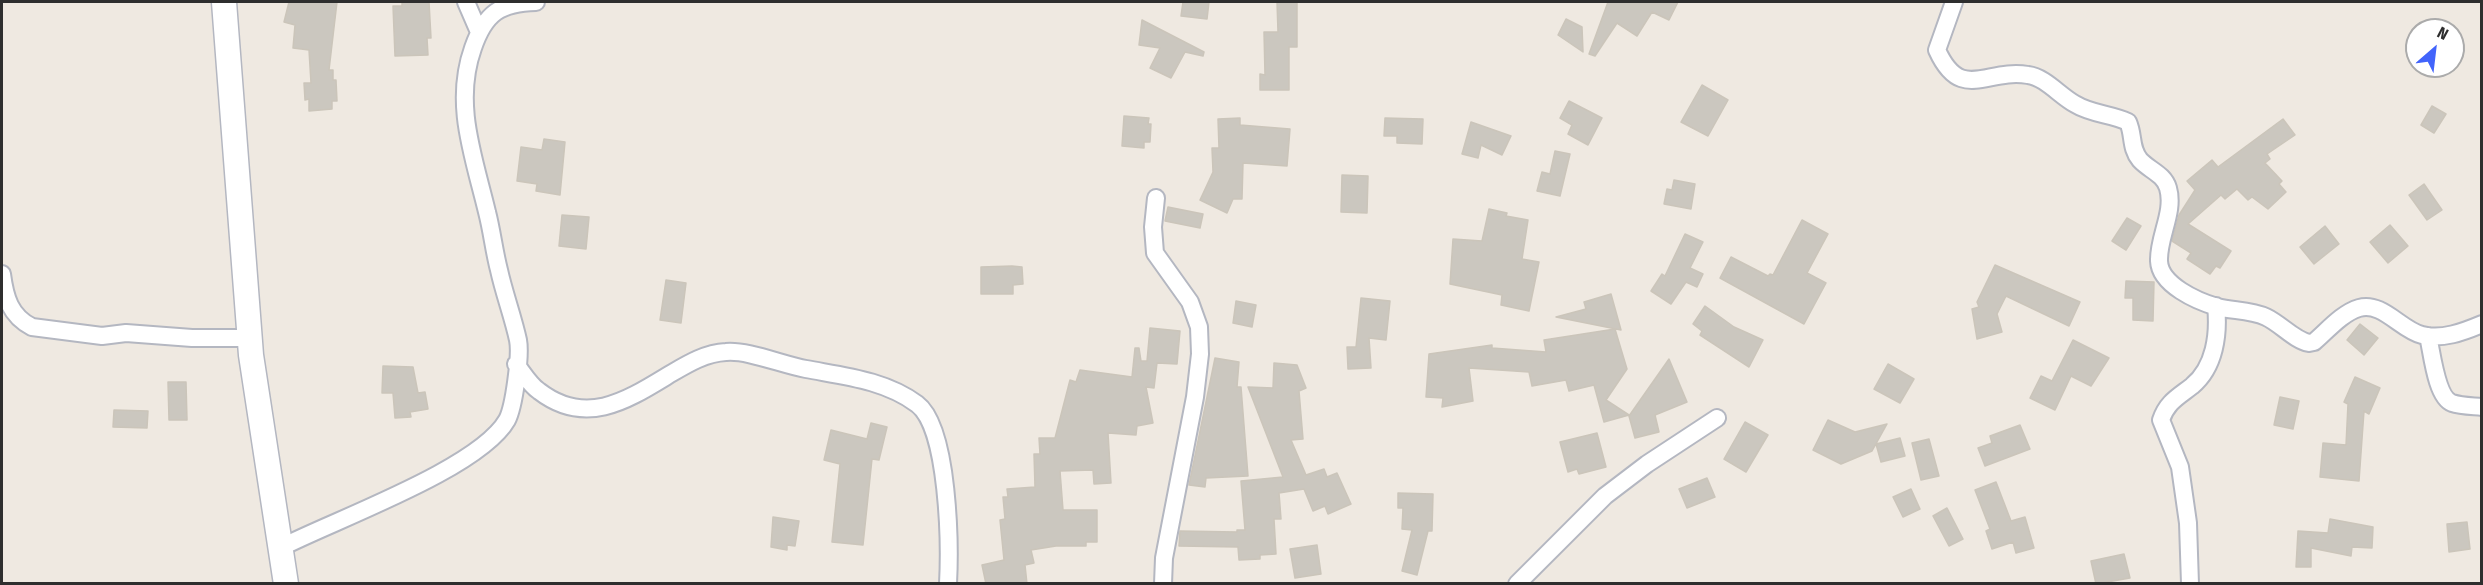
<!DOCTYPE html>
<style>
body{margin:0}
#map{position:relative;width:2483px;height:585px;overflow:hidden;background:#efe9e1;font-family:"Fira Sans Condensed",sans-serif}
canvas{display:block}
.frame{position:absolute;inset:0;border:3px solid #2e2e2e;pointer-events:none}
.north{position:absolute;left:2405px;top:18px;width:60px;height:60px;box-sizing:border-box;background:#fff;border:2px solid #ababab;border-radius:50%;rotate:28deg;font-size:16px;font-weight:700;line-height:24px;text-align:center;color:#2e2e2e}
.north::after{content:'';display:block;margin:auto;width:21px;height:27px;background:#4264fb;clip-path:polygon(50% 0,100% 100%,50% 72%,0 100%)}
</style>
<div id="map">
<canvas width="2483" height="585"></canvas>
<div class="frame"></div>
<div class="north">N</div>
</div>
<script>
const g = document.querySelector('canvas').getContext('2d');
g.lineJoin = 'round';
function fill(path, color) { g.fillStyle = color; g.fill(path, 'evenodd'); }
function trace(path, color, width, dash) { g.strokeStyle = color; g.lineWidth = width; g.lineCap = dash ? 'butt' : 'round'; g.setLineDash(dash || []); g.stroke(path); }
const building = new Path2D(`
 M289 2H337L329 70H333V80H336L337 101H332V109L309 111V99L305 100 304 83H311L309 50 293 48 295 25 284 22Z
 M402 2H429L431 38H427L428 55 395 56 393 6H402Z
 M1183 2H1209L1207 19 1181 16Z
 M1277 2H1297V47H1289V90H1260V74L1265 75 1264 32H1278Z
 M1608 2H1678L1669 20 1652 12 1637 36 1617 23 1595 56 1589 54Z
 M1566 19 1582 27 1583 52 1558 35Z
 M1142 20 1204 52 1203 56 1185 52 1171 78 1150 68 1160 48 1139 45Z
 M1702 85 1728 100 1708 136 1681 122Z
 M1569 101 1602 118 1588 145 1568 134 1572 125 1560 118Z
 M2432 106 2446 114 2434 133 2421 125Z
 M1124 116 1149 118 1148 124H1151L1150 142H1144V148L1122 146Z
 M1240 118V125L1290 129 1287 166 1243 163 1242 199H1233L1227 213 1200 200 1213 172 1212 148H1219L1218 119Z
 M1385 118 1423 119 1422 144 1397 143V136H1384Z
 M2283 119 2295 135 2267 154 2270 159 2265 163 2282 181 2279 184 2286 192 2268 209 2252 197 2248 200 2237 189 2225 199 2221 195 2188 224 2231 251 2220 268 2216 266 2210 274 2187 259 2191 253 2172 241 2179 215 2195 190 2187 181 2212 160 2218 167Z
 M1471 122 1511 136 1502 155 1481 145 1478 158 1462 154Z
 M544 139 565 142 560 195 536 191 537 184 517 181 521 147 542 150Z
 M1555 151 1570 154 1560 196 1537 191 1542 172 1550 174Z
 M1342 175 1368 176 1367 213 1341 212Z
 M1674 180 1695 184 1691 209 1664 204 1667 189 1672 190Z
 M2424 184 2442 210 2427 220 2409 195Z
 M1168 207 1203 214 1200 228 1165 221Z
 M1489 209 1507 213 1506 216 1528 220 1522 259 1539 262 1529 311 1501 305 1502 295 1450 284 1453 239 1482 241Z
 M562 215 589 217 586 249 559 246Z
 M2127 218 2141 226 2126 250 2112 241Z
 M1802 220 1828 234 1807 273 1826 283 1804 324 1720 278 1731 257 1768 276 1770 274 1773 275Z
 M2390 225 2408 246 2388 263 2370 242Z
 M2325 226 2339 244 2314 264 2300 247Z
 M1685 234 1703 242 1690 268 1703 274 1697 287 1686 282 1671 304 1651 291 1662 274 1665 276Z
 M1995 265 2080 302 2069 326 2006 296 1997 314 2002 332 1977 339 1972 309 1979 307 1977 302Z
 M1012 266 1022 267 1023 284 1013 285V294H981V267Z
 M666 280 686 283 681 323 660 320Z
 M2126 281 2154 282 2153 321 2133 320V298H2125Z
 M1611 294 1621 330 1556 317 1586 309 1584 302Z
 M1361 298 1390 301 1386 340 1369 338 1371 368 1348 369 1347 347H1356Z
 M1236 301 1256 305 1252 327 1233 323Z
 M1705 306 1734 327 1763 340 1749 367 1700 335 1702 331 1693 324Z
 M2360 324 2378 338 2364 355 2347 340Z
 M1150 328 1180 331 1177 364 1157 363 1154 388 1146 387 1153 423 1137 426 1136 435 1108 433 1111 483 1094 484 1093 470 1060 471 1063 510H1097V542H1086V546H1056L1031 550 1034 563 1025 565 1027 584H986L982 565 1004 560 1000 520 1005 519 1003 497H1008L1007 489 1035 487 1034 454H1040L1039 438H1055L1070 380 1076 382 1080 370 1132 377 1135 348H1139L1141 361H1147Z
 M1615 329 1627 369 1606 400 1629 415 1604 422 1594 385 1569 391 1566 380 1532 386 1529 372 1469 368 1473 401 1442 407 1443 398 1426 397 1429 354 1492 345V348L1546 352 1544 340Z
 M2073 340 2109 358 2091 386 2071 376 2055 410 2030 398 2041 376 2052 381Z
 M1215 358 1239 362 1237 387H1241L1248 476 1206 478 1205 487 1189 485Z
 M1669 359 1687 402 1655 415 1659 432 1635 438 1629 416Z
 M1274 363 1297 365 1306 388 1299 391 1303 439 1291 440 1306 475 1324 469 1327 477 1337 473 1351 504 1328 514 1325 506 1313 511 1304 489 1279 493 1281 519H1274L1276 554 1260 555V559L1239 560 1238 547 1179 546 1180 531 1237 532V530H1245L1241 481 1283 477 1248 387 1273 388Z
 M1888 364 1914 379 1900 403 1874 389Z
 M383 366 413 367 418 393 425 392 428 409 410 412 411 417 395 418 393 393H382Z
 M2355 377 2380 388 2369 414 2364 411 2359 481 2320 477 2323 443 2346 445 2348 404 2344 402Z
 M168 382H186L187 420H169Z
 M2280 397 2299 401 2293 429 2274 425Z
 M114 410 148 411 147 428 113 427Z
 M1828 420 1855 432 1887 424 1872 451 1841 464 1813 450Z
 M1745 422 1768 435 1746 472 1724 459Z
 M871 423 887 427 879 460 872 459 863 545 832 542 840 464 824 460 831 430 867 439Z
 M2020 425 2030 449 1985 466 1978 448 1992 443 1990 436Z
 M1597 433 1606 467 1579 474 1577 469 1568 472 1560 442Z
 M1900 438 1905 456 1881 462 1876 444Z
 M1929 439 1939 476 1921 480 1912 443Z
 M1707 478 1715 497 1687 508 1679 489Z
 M1996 482 2011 521 2025 517 2034 548 2016 553 2013 542 1992 549 1986 531 1990 529 1975 490Z
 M1911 489 1920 509 1903 517 1893 497Z
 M1398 493 1433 494 1432 531H1428L1417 575 1402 571 1412 530 1402 529 1403 508H1398Z
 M1947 508 1963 539 1949 546 1933 516Z
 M773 517 799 521 795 546 787 545V550L771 547Z
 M2330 519 2373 527 2372 548 2352 547 2351 556 2311 548V567H2296L2298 531 2328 533Z
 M2467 522 2470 549 2449 552 2447 524Z
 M1317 545 1321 574 1295 578 1290 549Z
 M2124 554 2130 578 2096 584 2091 561Z`);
const street = new Path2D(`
 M466 2 479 32
 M1954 2 1937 50C1961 103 1986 68 2028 75 2045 77 2060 96 2075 104 2091 114 2111 114 2128 122 2134 135 2130 148 2140 160 2149 170 2164 174 2168 188 2175 212 2158 237 2159 261 2160 285 2197 301 2217 307 2233 311 2251 310 2266 317 2281 324 2294 340 2309 343L2314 342C2327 331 2342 313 2359 308 2382 301 2401 330 2422 335 2442 340 2463 332 2482 324
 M1156 198 1153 227 1155 253 1190 302 1199 327 1200 354 1195 397 1164 558 1163 584
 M2 274C5 297 10 316 32 327L102 336 126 333 192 338H250
 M2428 336C2432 352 2436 397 2452 403 2461 406 2472 406 2482 407
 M516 364C523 373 530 385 539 391 587 428 629 399 672 373 689 363 706 353 726 352 748 350 783 365 806 369 843 376 885 380 917 404 949 428 950 546 948 584
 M280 548C334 520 479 469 507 420 514 407 521 355 518 340 513 317 504 293 499 270 494 251 492 231 487 212 474 157 453 104 473 48 485 13 500 3 536 2
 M1517 584 1605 496 1647 464 1717 418
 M2190 584 2188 523 2180 467 2161 420C2167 402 2178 397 2192 386 2215 367 2219 334 2216 306`);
const secondary = new Path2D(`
 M224 2 251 355 286 584`);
fill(building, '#cbc7bf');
trace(building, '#cbc5ba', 1.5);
trace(street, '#b4b7c1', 20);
trace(secondary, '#b4b7c1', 27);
trace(street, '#fff', 16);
trace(secondary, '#fff', 24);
</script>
